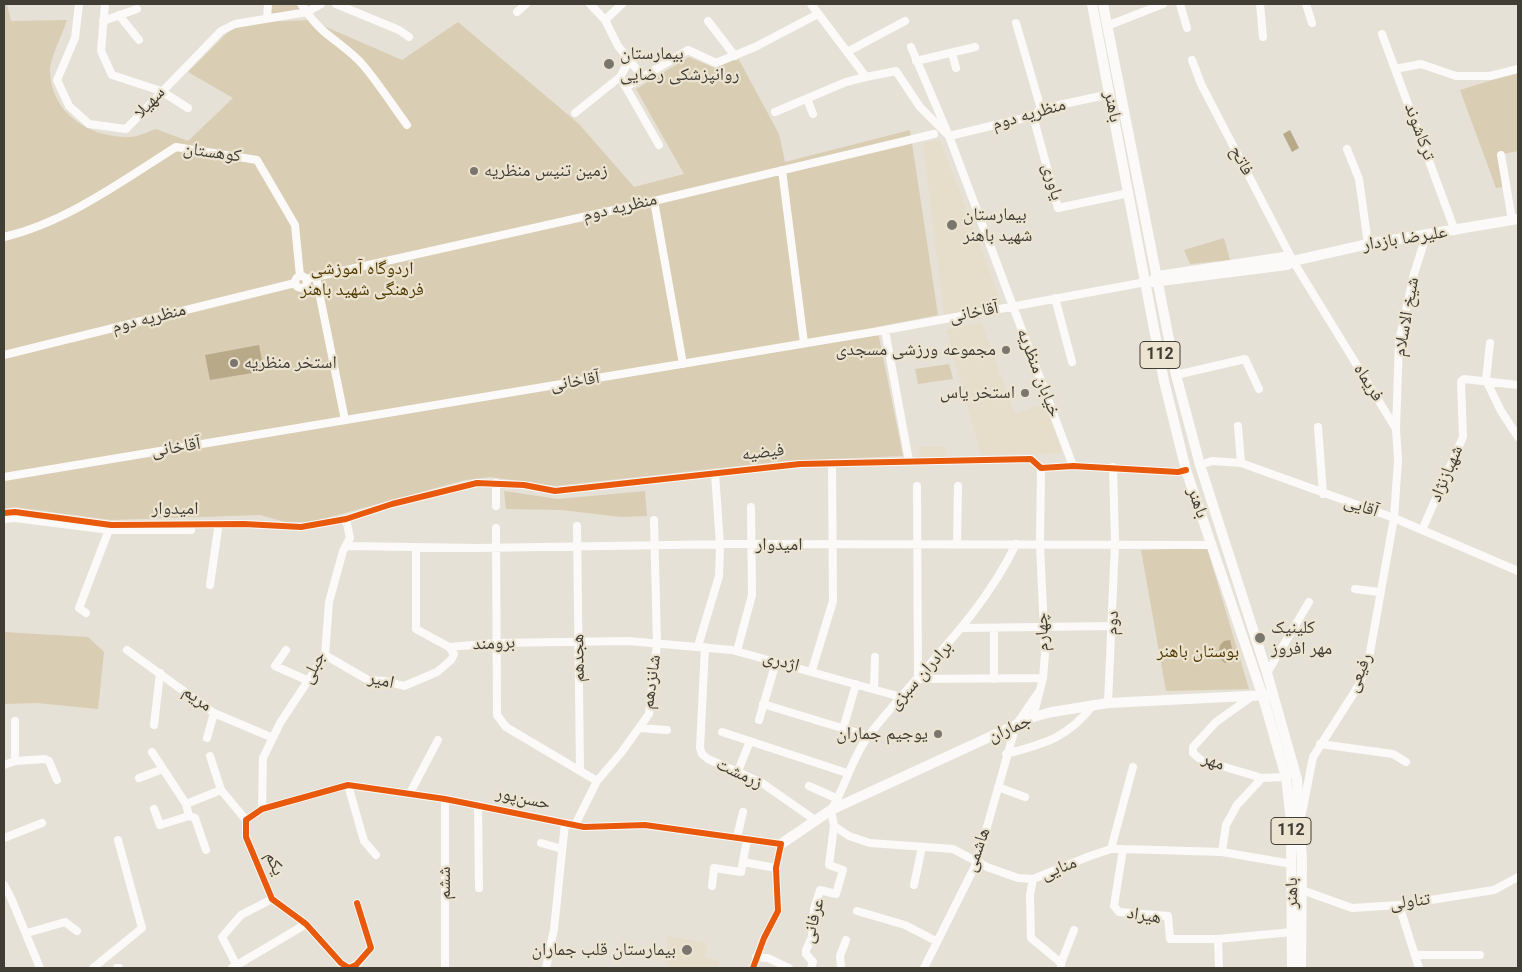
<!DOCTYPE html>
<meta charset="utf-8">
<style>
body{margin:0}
#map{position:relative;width:1522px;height:972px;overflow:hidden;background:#e6e1d7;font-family:Roboto,sans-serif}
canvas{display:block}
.frame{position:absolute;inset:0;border:5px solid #403d35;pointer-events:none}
</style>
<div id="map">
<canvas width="1522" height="972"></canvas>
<div class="frame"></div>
</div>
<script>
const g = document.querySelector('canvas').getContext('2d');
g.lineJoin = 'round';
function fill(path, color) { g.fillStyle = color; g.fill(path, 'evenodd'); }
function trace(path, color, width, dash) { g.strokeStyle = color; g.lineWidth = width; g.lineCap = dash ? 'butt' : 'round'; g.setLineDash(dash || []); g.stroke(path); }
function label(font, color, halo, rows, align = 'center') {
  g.font = font + ' Roboto,"Noto Naskh Arabic",sans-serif'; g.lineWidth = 4.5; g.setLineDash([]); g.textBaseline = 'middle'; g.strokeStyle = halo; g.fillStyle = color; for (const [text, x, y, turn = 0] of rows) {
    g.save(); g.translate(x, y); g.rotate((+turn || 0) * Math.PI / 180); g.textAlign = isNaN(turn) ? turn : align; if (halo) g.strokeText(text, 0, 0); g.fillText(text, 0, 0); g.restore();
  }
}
const built = new Path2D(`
 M940 140 1003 307 944 316 923 143Z
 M981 322 1015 414 1044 403 1063 453 981 455 946 330Z
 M919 447H945L946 459H920Z
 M667 936 707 943 705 957 719 962 718 968H668Z`);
const green = new Path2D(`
 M4 4H7L11 21 67 20C63 33 50 58 50 71 51 114 90 138 130 137 138 137 149 131 156 129L188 141 233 98 188 72 237 23 310 20 402 60 458 22 579 124 634 187 684 174 636 89 689 57 715 68 738 58 779 134 785 162 910 130 938 315 877 327 903 456 784 461 556 486 490 477 465 480 312 522H285L260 515 111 520 14 507 4 509Z
 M271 4H295L301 8 298 11 270 14Z
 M1518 72V151L1498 155 1503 187 1496 188 1460 90Z
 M1224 238 1230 260 1190 264 1184 250Z
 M949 364 953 379 918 384 915 369Z
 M504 491 558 499 645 491 647 516 621 517 561 510 506 509Z
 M1207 548 1249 689 1166 691 1141 550Z
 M4 632 88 637 104 652 98 709 37 703 4 704Z`);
const water = new Path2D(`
 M1290 130 1299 148 1292 152 1283 134Z
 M259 345 264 371 210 380 205 355Z
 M1230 640 1233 653 1230 661 1225 663 1218 657 1220 645 1224 641Z`);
const minor = new Path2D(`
 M79 4 75 38 57 80 69 106 89 124 126 129 221 31 235 24 307 12 301 4
 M105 4 101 51 112 75 161 91 188 108
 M321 4 307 12C321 35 346 45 363 65 379 84 393 106 407 125
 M336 4 399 30 409 37
 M590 4 605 20 618 46 643 77
 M811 4 866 77 896 71 920 107 949 136 1073 466
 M1180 4 1187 28
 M1260 4 1263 37
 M1306 4 1312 23
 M517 12 526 4
 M119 15 139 40
 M267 18 268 4
 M605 20 622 4
 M103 21 137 9
 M708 21 735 56
 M1016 23 1041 109
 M1107 26 1163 4
 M1382 34 1455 231
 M911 47 949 136 1033 116 1041 109 1110 94
 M847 52 905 21
 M952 53 956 68
 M1192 60 1201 84 1293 261 1396 429
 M916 61 975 47
 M1395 69 1421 64 1456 76H1490L1518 69
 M620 77 659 145
 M626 87 688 50 716 63 755 47 818 14
 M807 99 813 114
 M775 112 846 82 866 77
 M575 113 620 77 629 61
 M1033 116 1058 208 1129 193
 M1347 149 1359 179 1368 244
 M1501 155 1512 220
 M782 170 804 343
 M654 201 683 364
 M4 237C67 222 122 181 176 147L257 160 295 225 300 276
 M295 282a6 6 0 1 1 12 0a6 6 0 1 1-12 0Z
 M316 277 345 420
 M306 279 654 201 934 134
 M1055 298 1072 362
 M885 330 909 461
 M4 355 295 283
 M1176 375 1245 359 1259 389
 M1486 380 1501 411 1518 437
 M1486 380 1490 343
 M1238 426 1241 463
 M1318 427 1323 494
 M1200 465 1212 461 1241 463 1394 518 1518 571
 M4 477 885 330 1146 282
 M496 483V506
 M917 486 918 679
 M4 513 15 512 111 525 244 524 301 527 346 519 392 504 477 483 524 485 555 491 800 464 1031 459 1041 468 1073 466 1178 472 1186 470
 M4 519 15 518 110 530H191
 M577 526 580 769
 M496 528 497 715 506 727 597 781
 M1422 530 1463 437 1461 381 1464 379 1518 385
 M957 545 958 486
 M348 546 478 548 732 544 1211 545
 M416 547V629L449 647 496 643 628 641 732 650 901 697
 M210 585 218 529
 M1355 589 1379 592
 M86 613 79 608 110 527
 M962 628 1113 626
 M698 646 719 576 720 545 715 473
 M705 647 700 748 702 754 708 759 762 783 815 820
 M127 650 214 713 273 738
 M286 650 275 666 309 681
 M737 651 752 595 751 507
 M325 655 368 680 385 681 404 686 437 672 451 660 454 654 449 647
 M812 670 833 601 832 463
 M1267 673 1309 602
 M918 679 1043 678
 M994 679V628
 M874 688 875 657
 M1251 697 1216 722 1193 747V753L1201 760 1262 778 1286 777
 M1108 703 1115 543 1113 467
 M763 704 868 736
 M1033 717 1043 678 1045 654 1040 545 1041 468
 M759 720 776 662
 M154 725 160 673
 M639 728 667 730
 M843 729 856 684
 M722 732 847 773
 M207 738 214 713
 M1320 744 1393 754 1406 762
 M152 752 186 804 221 790
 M1006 754C1044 744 1068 738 1093 705
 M210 756 221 790 246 820
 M15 761V721
 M4 765 15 761 45 759 49 761 57 780
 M738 771 750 741
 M139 778 163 769
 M348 785 364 841 376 855
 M809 786 838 799
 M998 787 1025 797
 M410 793 438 740
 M186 804 189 816 195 818 206 850
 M478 805 479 888
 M154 809 160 825 189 816
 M262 809 263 758 280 723 325 655 329 602 343 551 350 538 346 519
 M1302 813 1313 757 1359 685 1369 658 1394 518 1398 460 1396 429 1399 341 1414 274 1426 236
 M575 825 597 781 621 753 649 714 657 644 654 520
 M834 826 849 836 870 843 953 849 987 867 1018 878 1033 879 1090 856 1111 849H1123L1222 852 1292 864
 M737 837 743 812
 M4 838 42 823
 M541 843 562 849
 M1111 849 1133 767
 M1123 849 1114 906 1119 912 1168 916 1170 939H1218L1292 932
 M1222 852 1226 825 1237 805 1262 778
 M743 862 776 868
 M1033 879 1030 895 1031 938 1061 963V968
 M4 885 11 898 40 968
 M914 885 922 847
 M712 886 714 868 741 872 747 839
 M1302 890 1352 908 1399 905 1494 890 1518 877
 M357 903 371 948 356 965 349 968 341 963 306 924 272 899 246 837V820L262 809 348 785 445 799 584 827 645 825 781 844 776 868 778 911 764 938 753 968
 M1399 905 1419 968
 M857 911 905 925 936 941
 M27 933 65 922 77 931
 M1218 939 1219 968
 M1415 955H1480
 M756 957 768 958 789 968
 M1061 963 1074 930
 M93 968 142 928 118 840
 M117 968H119
 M232 968 306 924
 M238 968 222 937 241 915 272 899
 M445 968V799
 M546 968 554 929 565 823
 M811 968 813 962 806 954V950L812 937 814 909 820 890 836 894 843 870 829 865 834 826 831 810C846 786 852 757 869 735 919 671 980 619 1016 544
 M841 968 840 956 846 940
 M924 968 977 862 1016 725 1038 693`);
const major = new Path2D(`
 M1092 4 1164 381 1186 470 1263 697 1286 777 1291 821 1292 968
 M1103 4 1176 375 1200 465 1267 673 1297 779 1302 861 1301 968
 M1154 279 1158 276 1284 257 1293 261 1368 244 1518 219
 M1152 282 1287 265 1293 261
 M781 844 831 810 1033 717 1052 712 1108 703 1267 695`);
const cycleway = new Path2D(`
 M4 513 15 512 111 525 244 524 301 527 346 519 392 504 477 483 524 485 555 491 800 464 1031 459 1041 468 1073 466 1178 472 1186 470
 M357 903 371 948 356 965 349 968 341 963 306 924 272 899 246 837V820L262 809 348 785 445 799 584 827 645 825 781 844 776 868 778 911 764 938 753 968`);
const markers = [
 [609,64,6,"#7a766e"],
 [474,171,5,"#7a766e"],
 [952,225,6,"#7a766e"],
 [1006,350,5,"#7a766e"],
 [234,363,5,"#7a766e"],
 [1025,393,5,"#7a766e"],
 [1260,638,6,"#7a766e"],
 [938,734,5,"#7a766e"],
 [687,950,6,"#7a766e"]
];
const shields = [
 [1160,355,40],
 [1291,831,40]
];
const shieldNames = [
 ["112",1160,355],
 ["112",1291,831]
];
const poiNames = [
 ["بیمارستان",620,54],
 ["روانپزشکی رضایی",620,75],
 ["زمین تنیس منظریه",484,171],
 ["بیمارستان",963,215],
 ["شهید باهنر",963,236],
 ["مجموعه ورزشی مسجدی",996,350,"right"],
 ["استخر منظریه",244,363],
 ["استخر یاس",1015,393,"right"],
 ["کلینیک",1271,628],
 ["مهر افروز",1271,649],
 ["یوجیم جماران",928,734,"right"],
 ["بیمارستان قلب جماران",676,950,"right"]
];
const streetNames = [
 ["سهیلا",150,103,-47],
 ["باهنر",1112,107,79],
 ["منظریه دوم",1029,115,-16],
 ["ترکاشوند",1419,132,70],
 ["کوهستان",212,153,8],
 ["فاتح",1241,161,63],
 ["یاوری",1052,182,75],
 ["منظریه دوم",620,208,-13],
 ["علیرضا بازدار",1405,239,-9],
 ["آقاخانی",974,313,-11],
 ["شیخ الاسلام",1407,317,-80],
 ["منظریه دوم",149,319,-14],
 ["خیابان منظریه",1038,373,69],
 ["آقاخانی",575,382,-9],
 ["فریماه",1368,383,58],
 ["آقاخانی",176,448,-9],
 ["فیضیه",763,453,-7],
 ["شهبازنژاد",1447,474,-67],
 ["باهنر",1197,503,71],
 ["آقایی",1361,507,19],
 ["امیدوار",175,509],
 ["امیدوار",779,545],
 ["دوم",1113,623,-88],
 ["چهارم",1043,632,-92],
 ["برومند",494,644,-3],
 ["هجدهم",579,658,-91],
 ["اژدری",781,662,15],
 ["جبلی",314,668,-63],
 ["رفیعی",1360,673,-68],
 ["برادران سبزی",921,676,-48],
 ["امیر",381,681,13],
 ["شانزدهم",652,682,-82],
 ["مریم",197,699,36],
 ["جماران",1010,729,-23],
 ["مهر",1213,762,21],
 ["زرمشت",739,774,25],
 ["حسن‌پور",523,799,12],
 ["هاشمی",978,850,-71],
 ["یکم",274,864,67],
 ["منایی",1059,869,-21],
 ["ششم",445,883,-90],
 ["باهنر",1292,893,-90],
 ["تناولی",1410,902,-7],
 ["هیراد",1144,916,9],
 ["عرفانی",814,921,-76]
];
const parkNames = [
 ["اردوگاه آموزشی",362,269],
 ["فرهنگی شهید باهنر",362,290],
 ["بوستان باهنر",1198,652]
];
fill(built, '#e6ddca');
fill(green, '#d9cdb3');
fill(water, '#b8a989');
trace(minor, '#fbfaf9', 8);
trace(major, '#fbfaf9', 10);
trace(cycleway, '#e8590c', 6);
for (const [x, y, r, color] of markers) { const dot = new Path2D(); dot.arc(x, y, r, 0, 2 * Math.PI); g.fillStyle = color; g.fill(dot); trace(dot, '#ece4d1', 2); }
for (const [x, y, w] of shields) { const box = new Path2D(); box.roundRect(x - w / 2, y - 13.5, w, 27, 4); g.fillStyle = '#ece4d1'; g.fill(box); trace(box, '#403d35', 1); }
label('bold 16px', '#403d35', null, shieldNames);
label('18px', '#403d35', '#ece4d1', poiNames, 'left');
label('18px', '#403d35', '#ece4d1', streetNames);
label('18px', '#4f3a01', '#ece4d1', parkNames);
</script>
